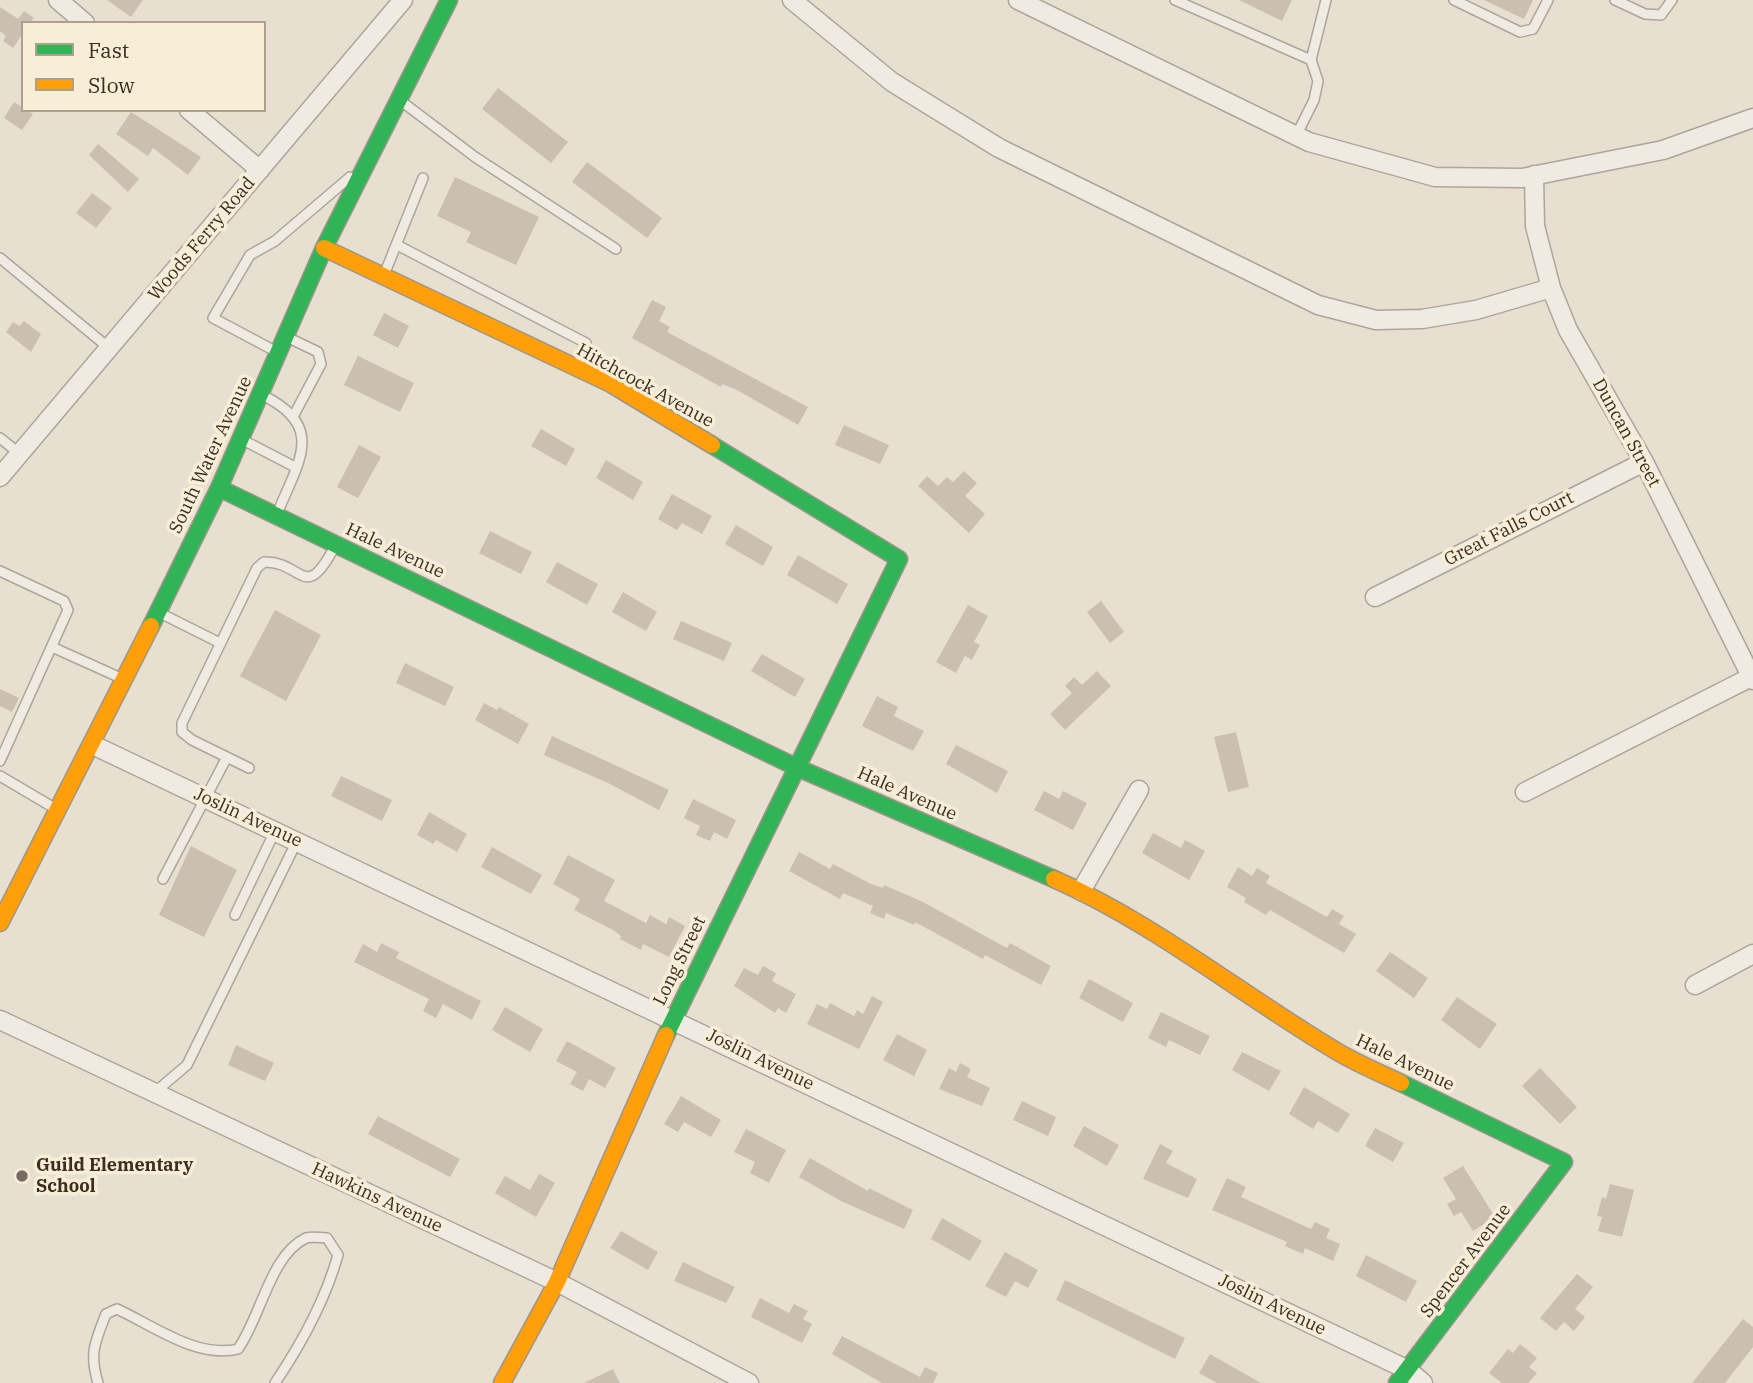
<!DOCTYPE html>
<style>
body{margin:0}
#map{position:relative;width:1753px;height:1383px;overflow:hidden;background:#e7e0d1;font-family:"IBM Plex Serif",serif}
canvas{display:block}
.legend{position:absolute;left:21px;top:21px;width:245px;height:91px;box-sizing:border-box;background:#f7eed8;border:2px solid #ada18e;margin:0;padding:9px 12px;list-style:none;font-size:21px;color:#3d2e20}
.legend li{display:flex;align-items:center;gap:14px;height:35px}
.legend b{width:35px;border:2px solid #ada18e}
</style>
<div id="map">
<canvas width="1753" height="1383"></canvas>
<ul class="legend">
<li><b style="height:9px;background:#30b455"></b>Fast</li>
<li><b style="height:9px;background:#ff9f0a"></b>Slow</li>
</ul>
</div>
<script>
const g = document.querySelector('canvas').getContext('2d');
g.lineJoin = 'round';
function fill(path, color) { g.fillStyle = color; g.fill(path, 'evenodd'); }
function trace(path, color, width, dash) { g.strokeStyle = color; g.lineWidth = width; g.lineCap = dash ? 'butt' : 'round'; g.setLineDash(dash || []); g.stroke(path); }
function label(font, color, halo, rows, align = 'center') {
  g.font = font + ' "IBM Plex Serif",serif'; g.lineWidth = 7; g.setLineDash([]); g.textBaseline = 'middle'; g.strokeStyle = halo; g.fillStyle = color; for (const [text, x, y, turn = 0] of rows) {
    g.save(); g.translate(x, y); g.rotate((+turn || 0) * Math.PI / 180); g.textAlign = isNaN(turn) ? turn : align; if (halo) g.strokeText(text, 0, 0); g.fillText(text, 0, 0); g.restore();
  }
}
const building = new Path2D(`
 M107 0H143L131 17Z
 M1239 0H1292L1282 21Z
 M1484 0H1533L1524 19Z
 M0 7 18 19 24 11 34 18 30 23H23V33L13 48 3 41 6 36 0 31Z
 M498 88 568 142 551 163 482 109Z
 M14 102 33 114 22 130 4 118Z
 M131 112 201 157 188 175 153 148 148 156 116 134Z
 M98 144 139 179 128 192 89 155Z
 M587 162 662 218 647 238 572 182Z
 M455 177 539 217 516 265 466 242 471 232 437 216Z
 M92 193 112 208 96 228 76 213Z
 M652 300 666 307 659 321 670 327 667 332 808 407 798 425 737 390 722 384 721 387 632 338Z
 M384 313 409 326 398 348 373 335Z
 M24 321 41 334 31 352 6 332 13 322 19 326Z
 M358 356 414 383 400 412 344 385Z
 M844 425 889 445 880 464 835 445Z
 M541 429 575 449 566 466 531 446Z
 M359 445 381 457 358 498 337 487Z
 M606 460 643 482 633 500 596 478Z
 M964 471 977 483 965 496 985 514 969 533 918 486 927 476 938 486 947 477 953 482Z
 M672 494 712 516 702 534 682 523 677 530 658 519Z
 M736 525 773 547 763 566 725 544Z
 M490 531 532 552 521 574 479 553Z
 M798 555 848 584 837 604 787 575Z
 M557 562 598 584 587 605 546 582Z
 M623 592 657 612 646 631 612 612Z
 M1101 601 1124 632 1110 643 1087 612Z
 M968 605 988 616 974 642 980 645 972 660 965 656 956 673 936 662Z
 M275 610 321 635 286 701 240 676Z
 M681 621 732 643 724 661 673 639Z
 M762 654 805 679 795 697 751 671Z
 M405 663 454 687 445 706 396 683Z
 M1097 671 1111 686 1065 730 1050 714 1072 693 1065 686 1074 677 1082 685Z
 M0 689 19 698 12 712 0 706Z
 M877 696 898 707 894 716 924 731 913 751 862 726Z
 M484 703 497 710 499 707 529 724 518 744 475 720Z
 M1236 732 1249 787 1228 792 1214 737Z
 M552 736 669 790 659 810 608 783 544 755Z
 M956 745 1008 771 997 793 946 764Z
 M341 776 392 800 382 821 331 796Z
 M1044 791 1059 799 1063 791 1087 803 1073 830 1034 810Z
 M693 799 736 820 727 839 714 832 710 841 696 835 700 826 684 818Z
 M429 812 467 834 457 852 436 840 433 844 417 835Z
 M1153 833 1181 848 1185 840 1205 851 1189 880 1142 853Z
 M191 846 237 870 204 937 159 915Z
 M492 847 542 875 531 894 481 867Z
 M799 852 830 869 833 864 871 884 883 888 884 885 921 901 1007 948 1010 943 1051 966 1041 985 985 955 983 959 915 922 914 925 886 913 884 919 870 913 873 906 843 893 840 899 789 871Z
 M568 855 615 880 604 901 646 923 650 915 666 924 669 917 685 926 669 957 643 944 641 950 620 939 621 936 613 930 574 910 580 899 553 884Z
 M1238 867 1252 876 1257 868 1270 876 1266 883 1327 917 1332 909 1344 916 1339 924 1356 934 1344 953 1270 910 1266 915 1244 902 1246 898 1227 887Z
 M381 943 399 952 396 958 481 1001 472 1020 443 1004 436 1018 423 1011 429 999 354 962 363 944 377 952Z
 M1390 952 1428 978 1414 998 1376 971Z
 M763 966 776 973 772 981 796 994 786 1013 778 1008 775 1013 734 986 744 968 758 975Z
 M1089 979 1133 1003 1123 1022 1079 998Z
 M872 996 883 1002 859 1049 807 1024 817 1004 827 1009 830 1003 854 1016 857 1010 863 1014Z
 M1457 997 1497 1024 1480 1049 1441 1020Z
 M505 1007 543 1029 530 1052 492 1030Z
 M1161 1012 1210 1036 1200 1055 1169 1040 1166 1047 1148 1038Z
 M897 1034 927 1050 914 1076 883 1060Z
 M567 1041 616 1068 605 1088 589 1079 583 1091 570 1084 577 1072 556 1061Z
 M236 1045 274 1063 265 1081 228 1065Z
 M1242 1052 1281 1071 1269 1091 1232 1070Z
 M960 1063 971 1069 967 1077 990 1088 982 1106 939 1089 949 1068 956 1072Z
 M1540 1068 1577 1107 1560 1124 1522 1086Z
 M1304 1087 1350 1114 1338 1133 1318 1121 1313 1129 1289 1114Z
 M681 1096 721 1120 711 1137 684 1122 678 1132 664 1124Z
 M1022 1101 1056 1117 1048 1136 1013 1120Z
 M378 1116 460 1159 450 1177 368 1134Z
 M1084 1126 1119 1145 1107 1166 1073 1146Z
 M1375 1128 1404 1143 1393 1162 1365 1146Z
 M746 1129 786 1150 769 1183 750 1173 755 1162 734 1152Z
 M1160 1144 1173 1151 1166 1163 1197 1179 1188 1198 1143 1179Z
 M810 1158 868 1191 869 1188 913 1210 904 1229 841 1201 799 1177Z
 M1463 1166 1495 1217 1473 1231 1461 1212 1454 1216 1447 1204 1456 1199 1443 1178Z
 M539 1174 555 1183 536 1217 495 1193 505 1176 530 1190Z
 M1227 1178 1246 1187 1241 1197 1311 1229 1315 1222 1330 1229 1326 1238 1340 1244 1333 1261 1305 1248 1303 1254 1285 1246 1287 1242 1212 1210Z
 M1610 1184 1634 1190 1622 1237 1598 1231 1602 1217 1597 1216 1602 1197 1606 1199Z
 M942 1218 982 1241 970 1261 931 1239Z
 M621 1231 658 1252 648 1270 610 1248Z
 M1005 1252 1038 1270 1028 1288 1015 1281 1006 1297 985 1286Z
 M1366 1255 1417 1281 1406 1302 1356 1276Z
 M683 1262 735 1287 726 1303 674 1281Z
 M1577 1274 1593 1287 1575 1309 1585 1317 1574 1331 1564 1322 1556 1331 1540 1318Z
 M1065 1280 1185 1338 1175 1359 1056 1300Z
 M760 1298 789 1313 794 1304 808 1311 803 1319 812 1324 802 1343 751 1317Z
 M1743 1319 1753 1327V1347L1725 1383H1692Z
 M842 1336 920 1377 925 1367 938 1373 933 1383H882L832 1354Z
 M1520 1344 1537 1358 1529 1367 1537 1373 1528 1383H1502L1489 1373 1508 1349 1513 1353Z
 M1210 1354 1261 1383H1217L1199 1373Z
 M613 1369 620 1383H584Z`);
const lane = new Path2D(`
 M1175 0 1311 60
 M1454 0 1520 32 1533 29 1548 0
 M1615 0 1645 14 1661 15 1672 0
 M401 101 475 157 616 249
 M1296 136 1314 100 1318 81 1311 60 1326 0
 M397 245 586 343 577 366
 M0 258 109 348
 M384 275 423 178
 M289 338 318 352 321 364 294 415
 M277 352 213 318 250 255 275 241 350 177
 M262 395C327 426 298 462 277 514
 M0 438 20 454
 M241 439 295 467
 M0 571 64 601 68 610 0 761
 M160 613 220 643
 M52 647 123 679
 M249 768 192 740 182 732V723L257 568 264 562C303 561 304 605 335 546
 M0 776 56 809
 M163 879 227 757
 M235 915 275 831
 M154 1093 187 1065 297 841
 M98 1383C89 1353 95 1342 106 1314L117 1309C154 1326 197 1359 238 1349 261 1317 270 1255 306 1238 312 1236 321 1238 327 1238L338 1255C325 1301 302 1343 275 1383`);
const street = new Path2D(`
 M58 0 85 23
 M792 0 892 82 999 148 1318 305 1376 320 1422 319 1476 310 1551 288
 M1018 0 1309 142 1435 177 1522 178 1663 150 1753 118
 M189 110 260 170
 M1534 175 1535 226 1551 288 1568 330 1644 462 1753 680
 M0 477 403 0
 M1375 597 1644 462
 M93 745 1408 1370 1423 1383
 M1525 792 1751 677
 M1081 891 1139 790
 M1695 985 1753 954
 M0 1020 557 1282 749 1383`);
const fast = new Path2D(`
 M219 488 798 768 1054 879
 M151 626 219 488 324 248 449 0
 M666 1035 899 559 712 445
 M1397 1383 1564 1162 1401 1083`);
const slow = new Path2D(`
 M324 248 611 384 712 445
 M1054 879C1156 924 1243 996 1338 1052 1358 1064 1380 1073 1401 1083
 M0 923 151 626
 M502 1383 557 1282 666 1035`);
const markers = [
 [22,1176,7,"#786c5e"]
];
const streetNames = [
 ["Woods Ferry Road",202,239,-50],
 ["Hitchcock Avenue",645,386,29],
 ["Duncan Street",1626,433,61],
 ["South Water Avenue",211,455,-65],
 ["Great Falls Court",1509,529,-27],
 ["Hale Avenue",395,551,25],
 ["Hale Avenue",907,794,24],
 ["Joslin Avenue",248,818,25],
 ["Long Street",680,961,-64],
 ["Joslin Avenue",760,1060,26],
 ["Hale Avenue",1405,1063,26],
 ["Hawkins Avenue",377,1198,25],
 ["Spencer Avenue",1466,1261,-53],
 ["Joslin Avenue",1272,1305,26]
];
const poiNames = [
 ["Guild Elementary",36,1166],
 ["School",36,1187]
];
fill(building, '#cbbfb2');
trace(lane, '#ada599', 12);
trace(street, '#ada599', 21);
trace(fast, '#9c958a', 19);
trace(slow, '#9c958a', 19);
trace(lane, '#efebe3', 9);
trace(street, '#efebe3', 18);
trace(fast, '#30b455', 16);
trace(slow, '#ff9f0a', 16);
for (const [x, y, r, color] of markers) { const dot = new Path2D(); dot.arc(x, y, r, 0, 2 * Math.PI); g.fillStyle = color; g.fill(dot); trace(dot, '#f7eed8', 2.5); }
label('18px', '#3d2e20', '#f7eed8', streetNames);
label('bold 18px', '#3d2e20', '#f7eed8', poiNames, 'left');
</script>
